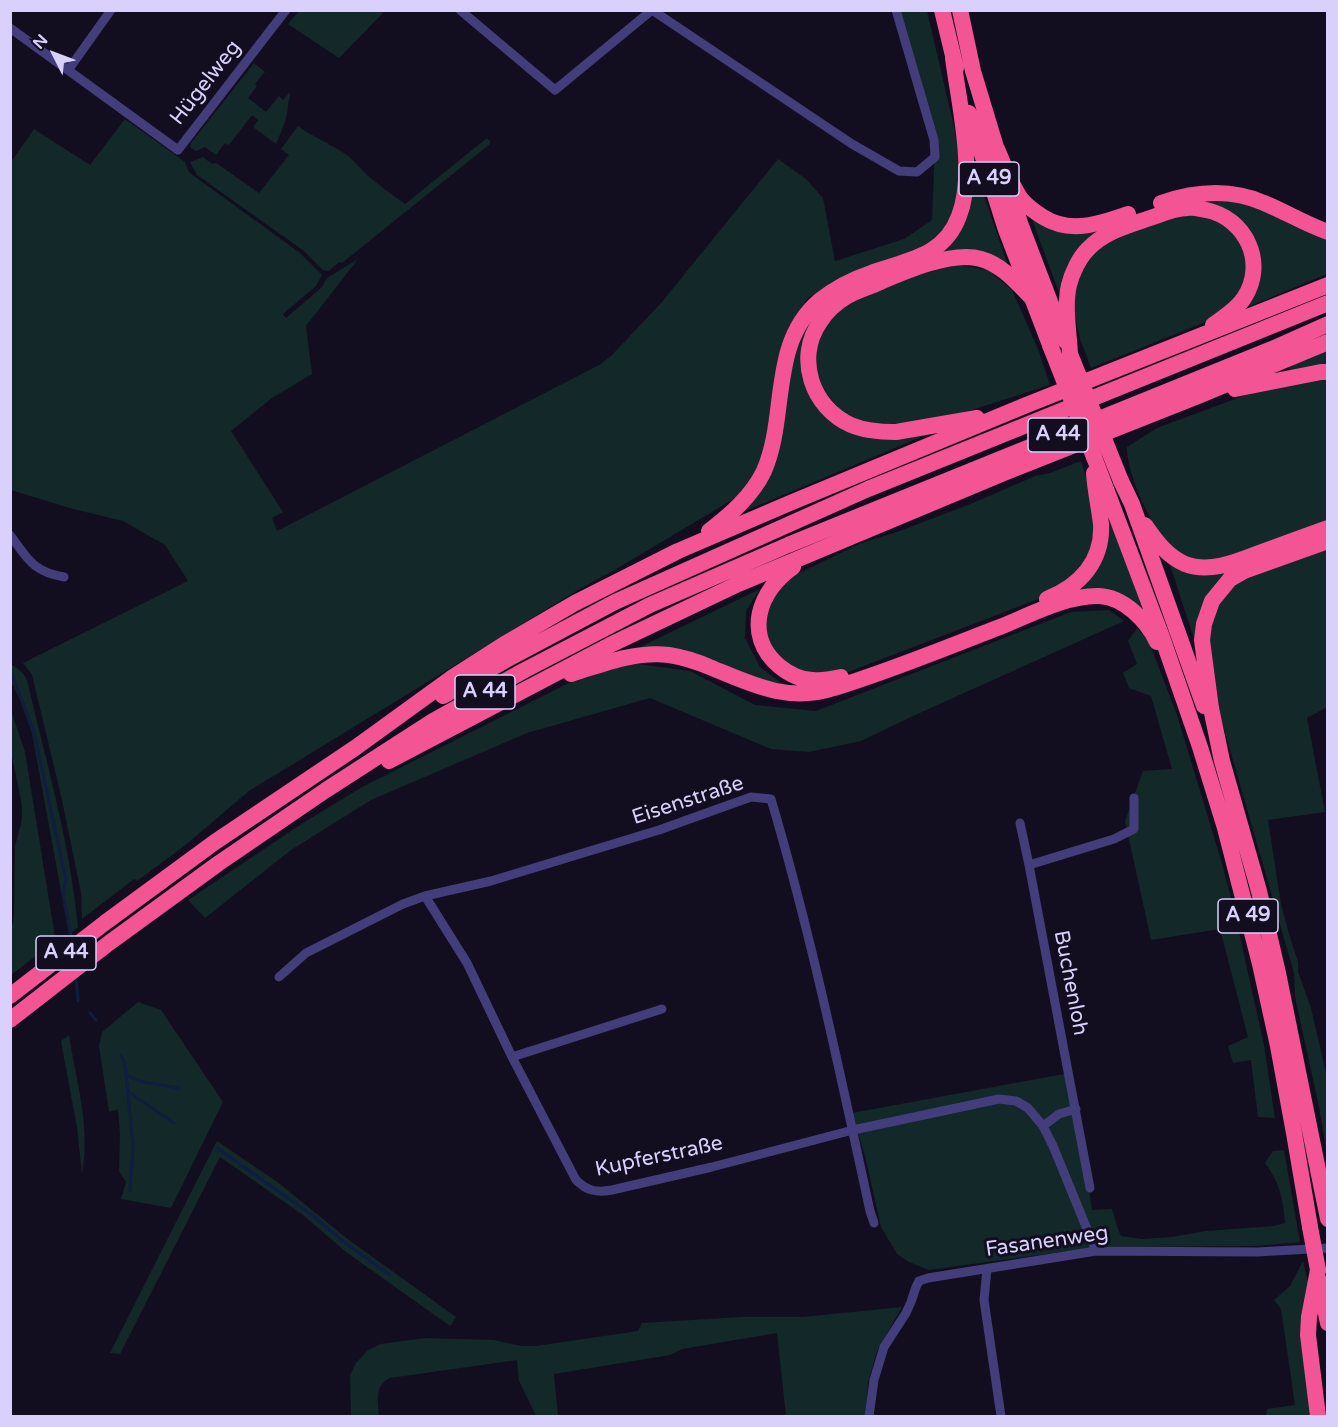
<!DOCTYPE html>
<meta charset="utf-8">
<style>
body{margin:0}
#map{position:relative;width:1338px;height:1427px;overflow:hidden;background:#130e1f;font-family:"Varela Round",sans-serif}
canvas{display:block}
.frame{position:absolute;inset:0;border:12px solid #d9d0fc;pointer-events:none}
.north{position:absolute;left:24px;top:24px;width:60px;height:60px;-webkit-text-stroke:4px #130e1f;paint-order:stroke;rotate:312deg;font-size:16px;font-weight:700;line-height:24px;text-align:center;color:#d9d0fc}
.north::after{content:'';display:block;margin:auto;width:21px;height:27px;background:#d9d0fc;clip-path:polygon(50% 0,100% 100%,50% 72%,0 100%)}
</style>
<div id="map">
<canvas width="1338" height="1427"></canvas>
<div class="frame"></div>
<div class="north">N</div>
</div>
<script>
const g = document.querySelector('canvas').getContext('2d');
g.lineJoin = 'round';
function fill(path, color) { g.fillStyle = color; g.fill(path, 'evenodd'); }
function trace(path, color, width, dash) { g.strokeStyle = color; g.lineWidth = width; g.lineCap = dash ? 'butt' : 'round'; g.setLineDash(dash || []); g.stroke(path); }
function label(font, color, halo, rows, align = 'center') {
  g.font = font + ' "Varela Round",sans-serif'; g.lineWidth = 6; g.setLineDash([]); g.textBaseline = 'middle'; g.strokeStyle = halo; g.fillStyle = color; for (const [text, x, y, turn = 0] of rows) {
    g.save(); g.translate(x, y); g.rotate((+turn || 0) * Math.PI / 180); g.textAlign = isNaN(turn) ? turn : align; if (halo) g.strokeText(text, 0, 0); g.fillText(text, 0, 0); g.restore();
  }
}
const green = new Path2D(`
 M378 11 383 13 339 58 288 24 299 11Z
 M899 11H927L955 131 961 172 959 206 942 234 919 249 842 278 808 298 789 326 778 359 762 462 737 497 618 568 578 590 249 791 183 847 137 881 134 879 82 919 81 893 62 800 32 675 23 663 188 581 165 545 123 521 73 509 11 490V162L34 129 90 165 125 119 185 162 189 172 194 176 300 253 322 275 316 286 283 314 286 318 322 287 327 278 358 259 306 326 312 374 272 398 231 431 283 512 272 518 277 531 601 364 612 355 661 303 778 159 806 179 823 198 835 261 904 239 932 220 935 146Z
 M254 63 265 72 255 84 257 86 248 98 266 112 279 96 283 100 290 92C291 97 288 100 288 106 287 120 281 132 276 144L253 127 258 120 252 115 229 145 225 143 216 155 205 147 196 151 190 147 191 143Z
 M298 126C313 137 331 144 347 155 354 161 360 168 367 175 379 185 392 195 405 204L487 138 490 141V144C441 184 391 223 342 263L339 262 329 271 323 270 304 251 197 175 190 162 203 157 212 164 216 163 259 193 289 155 281 149Z
 M972 160 1009 269 937 253Z
 M1196 199 1245 202 1327 238V274L1236 312 1256 244Z
 M1030 214 1044 223 1122 221 1095 237 1064 306Z
 M1200 215 1213 218 1231 230 1240 241 1247 261 1244 279 1238 294 1224 310 1203 323 1091 368 1080 339 1073 308 1079 270 1095 248 1137 227 1185 216Z
 M957 265 988 270 1012 290 1038 349 1050 385 962 413 916 423 870 424 843 413 823 390 814 363 816 342 833 313 853 299 899 280Z
 M828 300 803 350 836 422 928 434 743 512 748 504 788 366 808 320Z
 M1327 347V366L1291 371 1288 367Z
 M1327 377V523L1210 562C1204 561 1197 562 1191 561 1160 552 1126 476 1127 447L1157 428 1262 389Z
 M1081 461 1097 510 1089 561 1054 593 830 679 789 671 763 635 766 608 789 578 861 543 897 532 973 503 1035 476 1050 473Z
 M1106 515 1124 551 1151 617 1117 594 1064 600 1084 586Z
 M1327 547V707L1307 718 1325 812 1268 820 1281 904 1289 934 1298 962V972L1311 1008 1327 1077V1154L1319 1107 1295 997 1294 973 1220 715 1208 625 1218 599 1244 577Z
 M1169 562 1230 570 1198 651Z
 M760 589 746 611 745 638 760 667 792 691 762 684 683 649 640 647Z
 M1109 610 1124 621 913 716 861 741 809 752 771 749 650 698 527 733 371 800 291 850 205 918 188 900 306 821 364 786 567 684 631 663 690 671 755 705 816 711 1071 612Z
 M1137 628 1149 642 1177 715 1221 860 1233 905 1264 1045 1275 1118 1258 1117 1251 1060 1233 1063 1228 1046 1248 1037 1220 929 1151 940 1125 821 1143 771 1172 769 1151 696 1129 688 1123 673 1137 664 1128 641Z
 M11 666H14L23 673 27 680C46 761 70 843 78 927L69 935 32 733 20 700 11 681Z
 M11 711 25 752 55 937V941L11 975 10 927 13 924 14 913 15 846 22 820V805L11 752Z
 M138 1002 161 1010 223 1102 171 1208 121 1199 126 1182 119 1171 120 1134 118 1109 109 1112 99 1046 102 1032Z
 M69 1035C76 1081 91 1128 82 1174L77 1128 61 1041Z
 M1064 1074 1076 1099 1092 1210 1112 1209 1118 1229 1121 1236 1142 1239 1172 1237 1206 1231 1273 1226 1285 1223C1283 1199 1280 1183 1265 1163L1273 1151 1284 1150 1300 1242 1257 1246 1097 1247 929 1270 909 1262 897 1254 881 1227 865 1156 852 1113Z
 M217 1141 276 1181 349 1240 456 1317 450 1326 346 1252 303 1215 220 1157 120 1354 110 1353Z
 M1303 1261 1309 1286 1313 1416H1266L1267 1409 1295 1405 1281 1309 1274 1300 1290 1286Z
 M902 1307 877 1351 868 1382 865 1416H786L777 1333 682 1349 670 1355 554 1374 558 1416H536L519 1381 517 1360 390 1378C374 1386 378 1401 379 1416H351L350 1375 356 1363 368 1350 381 1344 425 1338 494 1340 521 1346H536L638 1331 642 1323 742 1317H803Z`);
const stream = new Path2D(`
 M10 670 34 732 66 880 63 893 72 941
 M76 978 78 1001
 M90 1013 96 1020
 M121 1055 125 1064 133 1145 130 1190
 M126 1075 139 1081 178 1088
 M127 1091 174 1123
 M217 1148 312 1215 345 1243 390 1275`);
const street = new Path2D(`
 M460 10 555 90 652 10
 M652 10 852 144 899 171 917 172 935 157 934 140 896 10
 M10 28 178 150 286 10
 M69 69 111 10
 M10 535C28 559 33 572 64 577
 M1020 823 1029 865
 M425 896 467 963 512 1057 576 1180C587 1191 597 1193 612 1190L712 1167 853 1130 999 1099 1016 1101 1028 1108 1043 1126 1053 1146 1096 1251
 M279 977 306 953 403 904 425 896 491 881 659 830 751 797 771 799C811 934 840 1073 870 1211L874 1223
 M512 1057 662 1009
 M1043 1126 1059 1114 1076 1109
 M1090 1188 1029 865 1114 839 1134 829V798
 M987 1269 984 1300 1001 1416
 M869 1416 874 1380 884 1347 906 1313 911 1302 916 1287 919 1281 928 1278 1096 1251 1257 1252 1328 1248`);
const highway = new Path2D(`
 M942 10 956 68
 M960 10 973 71 999 157
 M969 113 1006 230 1050 345
 M997 149C1004 165 1011 184 1021 199 1027 206 1035 212 1043 217 1070 234 1099 224 1128 214
 M1010 190 1020 223 1065 341
 M1161 203C1196 191 1230 188 1264 203 1286 212 1305 224 1328 232
 M1070 354C1069 332 1064 307 1069 285 1072 273 1079 258 1088 249 1105 231 1130 225 1153 217 1164 213 1176 208 1188 208 1193 207 1200 209 1206 210 1246 218 1267 263 1244 298 1237 309 1223 318 1213 325
 M1235 389 1321 372H1328
 M977 418 896 432C882 432 865 431 851 425 812 408 795 358 820 322 827 311 836 303 846 297 854 292 863 289 871 286 899 274 951 250 981 259 1002 265 1016 282 1031 297
 M1094 457 1162 637 1200 747 1225 828 1260 964 1278 1046 1294 1133 1310 1227
 M1121 481 1132 504 1204 706
 M1145 525C1156 541 1167 556 1185 564 1213 575 1244 558 1270 549 1289 542 1308 535 1328 528
 M709 531C730 515 752 496 764 471 788 416 769 344 819 301 834 289 853 279 871 273 907 260 944 257 959 216 976 172 959 105 953 58
 M1328 541 1244 571 1230 579 1212 601 1204 624 1202 640 1211 708 1222 761 1259 891 1278 973 1328 1219
 M793 567C759 590 743 635 779 666 789 674 800 680 813 680 822 681 832 679 841 677
 M1047 599C1080 586 1103 561 1101 524 1099 507 1095 490 1094 473
 M571 674C603 664 635 651 669 655 683 657 698 662 712 668 753 685 789 703 834 688 890 671 945 648 1000 627 1030 615 1067 595 1099 596 1124 597 1147 621 1157 642
 M443 696 506 660 615 602 868 489 1328 303
 M389 761 610 645 738 584 1006 472 1198 396 1328 342
 M10 996 106 922 215 842 355 748 453 677 503 645 575 603 678 551 790 503 1024 406 1328 285
 M10 1020 109 943 219 863 326 790 433 721 525 670 650 605 788 545 1272 349 1328 324
 M1318 1270 1309 1317 1308 1335 1318 1416
 M1319 1280 1328 1323`);
const highwayBridge = new Path2D(`
 M1050 345 1094 457
 M1070 354 1121 481
 M1310 1227 1318 1270`);
const shields = [
 [989,179,60],
 [1058,435,60],
 [485,692,60],
 [1248,916,60],
 [66,953,60]
];
const shieldNames = [
 ["A 49",989,179],
 ["A 44",1058,435],
 ["A 44",485,692],
 ["A 49",1248,916],
 ["A 44",66,953]
];
const streetNames = [
 ["Hügelweg",206,83,-52],
 ["Eisenstraße",688,801,-18],
 ["Buchenloh",1070,983,79],
 ["Kupferstraße",659,1157,-12],
 ["Fasanenweg",1047,1242,-8]
];
fill(green, '#122829');
trace(stream, '#0f1d3e', 3);
trace(street, '#443d7b', 9);
trace(highway, '#f25494', 16);
trace(highwayBridge, '#f25494', 16);
for (const [x, y, w] of shields) { const box = new Path2D(); box.roundRect(x - w / 2, y - 17, w, 34, 4.5); g.fillStyle = '#130e1f'; g.fill(box); trace(box, '#d9d0fc', 1.5); }
label('bold 20px', '#d9d0fc', null, shieldNames);
label('21px', '#d9d0fc', '#130e1f', streetNames);
</script>
